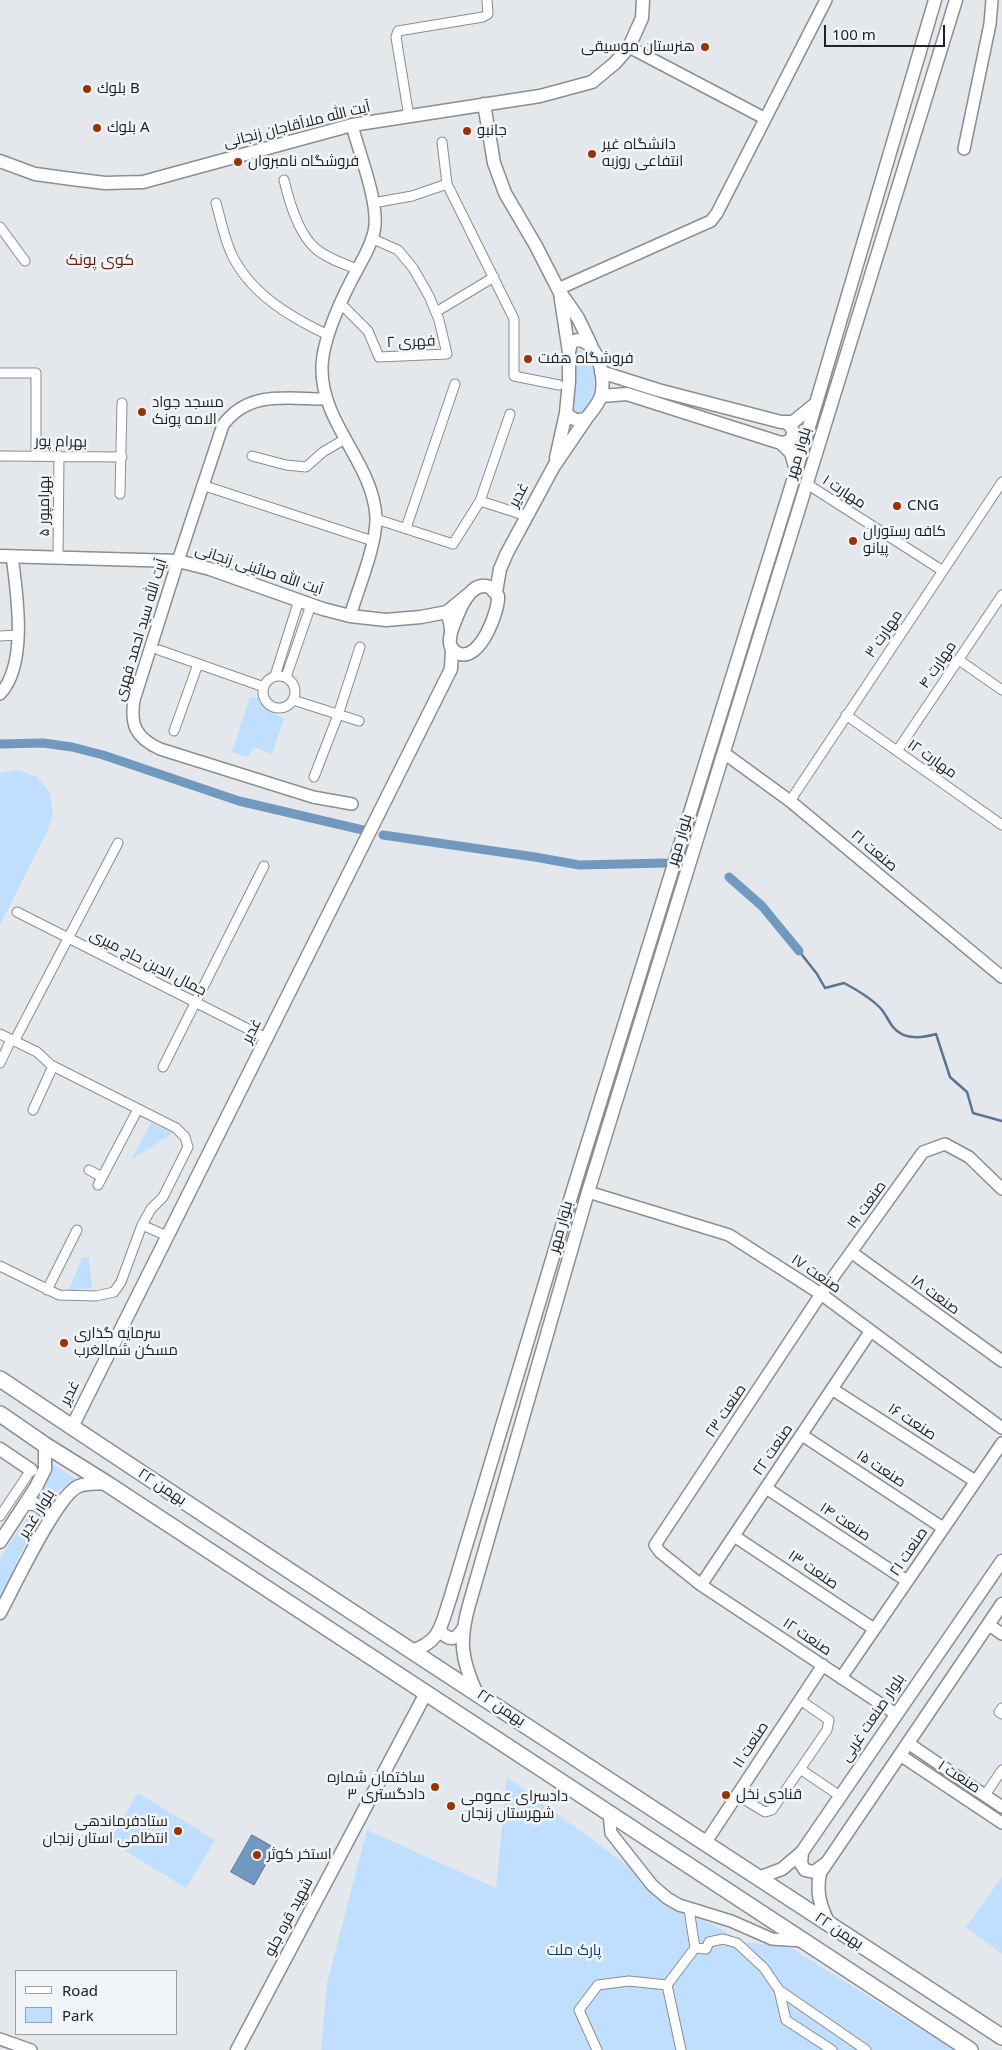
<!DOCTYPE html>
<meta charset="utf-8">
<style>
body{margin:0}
#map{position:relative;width:1002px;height:2050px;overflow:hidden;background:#e4e8ec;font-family:"Noto Sans",sans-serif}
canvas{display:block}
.legend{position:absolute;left:15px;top:1970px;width:162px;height:65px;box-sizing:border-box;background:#f1f5fa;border:1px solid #9da1a4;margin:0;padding:6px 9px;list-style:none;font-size:15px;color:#202223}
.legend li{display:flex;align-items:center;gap:10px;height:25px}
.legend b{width:25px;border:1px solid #9da1a4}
.scale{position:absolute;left:824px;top:25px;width:121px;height:22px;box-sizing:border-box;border:2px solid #202223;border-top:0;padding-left:6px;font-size:15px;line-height:18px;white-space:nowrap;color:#202223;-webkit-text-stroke:4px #f1f5fa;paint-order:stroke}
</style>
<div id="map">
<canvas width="1002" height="2050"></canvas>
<ul class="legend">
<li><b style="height:6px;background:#fff"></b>Road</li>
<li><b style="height:14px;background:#c0defd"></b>Park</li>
</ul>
<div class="scale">100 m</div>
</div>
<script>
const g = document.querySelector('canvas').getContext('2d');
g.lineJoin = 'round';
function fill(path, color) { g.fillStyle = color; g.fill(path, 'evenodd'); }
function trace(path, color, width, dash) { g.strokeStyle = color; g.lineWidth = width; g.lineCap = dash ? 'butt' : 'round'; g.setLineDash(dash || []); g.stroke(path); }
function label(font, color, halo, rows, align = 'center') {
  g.font = font + ' "Noto Sans",Cairo,sans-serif'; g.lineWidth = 5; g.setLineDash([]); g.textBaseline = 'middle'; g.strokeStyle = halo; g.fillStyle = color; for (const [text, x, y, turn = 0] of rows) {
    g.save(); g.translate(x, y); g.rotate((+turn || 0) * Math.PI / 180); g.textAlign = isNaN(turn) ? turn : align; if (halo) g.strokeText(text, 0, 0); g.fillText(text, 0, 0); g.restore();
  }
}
const green = new Path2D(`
 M582 350 589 354C596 375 600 405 577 418L571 411 573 356 576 351Z
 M250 697H261C266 709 271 714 284 718L272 754 254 747 248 757 232 752Z
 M18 770 37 777 50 793 53 813 47 832 0 925V773Z
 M151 1123 173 1133 131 1160Z
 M82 1257H89L92 1288 69 1290Z
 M51 1463 76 1479 59 1490 47 1510 36 1500 50 1476Z
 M33 1512H36L40 1518 17 1560V1567L0 1597V1558L29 1515Z
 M507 1777 696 1916 727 1932 762 1965 741 1942 788 1946 954 2050H321L327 1983 367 1830 496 1888Z
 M138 1793 215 1840 186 1888 109 1841Z
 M1002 1877V1954L966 1927Z`);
const water = new Path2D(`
 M252 1835 275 1848 254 1885 231 1872Z`);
const stream = new Path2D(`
 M799 951 817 974 825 988 844 983C857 990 873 999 882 1010 886 1015 889 1022 893 1027 903 1040 922 1038 936 1034L950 1077 967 1092 973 1113 1002 1121`);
const canal = new Path2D(`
 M0 744 43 743 72 747 103 755 239 801 367 831
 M383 835 535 857 579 865 665 863
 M729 877 762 906 799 951`);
const minor = new Path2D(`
 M409 117 396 37 398 31 483 17 488 14 487 0
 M442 142 447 184 514 319V376L559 385
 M284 180C289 201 299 234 315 248 326 258 344 264 357 269
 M216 203C221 220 224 238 232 255 251 294 290 317 328 335
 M373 203 412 196 447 184
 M0 227 25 261
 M345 308 368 331 379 357 447 354 439 320 429 296 413 268 398 250 371 238
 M436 312 494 277
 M0 373H36V456
 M510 414 480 501 527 516
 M0 456 122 457
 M252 456 286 465 306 467 323 452 345 439
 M807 484 943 571
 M202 485 373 541
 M120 494 122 403
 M376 519 453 544 480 501
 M406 528 455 384
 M58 557 59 456
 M0 636 18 635
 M159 650 264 687
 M959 660 1002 690
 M275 676 299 600
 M263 692a16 16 0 1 1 32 0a16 16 0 1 1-32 0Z
 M286 677 311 605
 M293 700 359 721
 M846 715 1002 825
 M174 731 198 664
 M897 751 1002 595
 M314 777 338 715 360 647
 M790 801 1002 482
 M17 912 266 1038
 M0 1034 37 1052 51 1065 176 1128 185 1137 188 1147 163 1197 151 1209 142 1225 121 1282 114 1292 96 1296 59 1295 0 1266
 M17 1036 118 843
 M0 1063 11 1040
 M163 1067 264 866
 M33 1110 53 1066
 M89 1170 102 1177
 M98 1185 138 1109
 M142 1225 167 1236
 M47 1290 77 1230
 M0 1516 31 1470
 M1002 1708 999 1712 1002 1714
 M800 1769 840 1796
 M737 1795 765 1812 772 1810 827 1730 829 1720 800 1700
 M985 1795 1002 1770
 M695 1948 706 1949 709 1942 723 1939 737 1943 764 1968 779 1990 866 2050
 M667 1985 681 2050
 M779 1990 786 2020 832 2050
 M597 2050 579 2010 598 1985 629 1981 667 1985 695 1948 689 1909`);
const tertiary = new Path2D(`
 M629 47 764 118
 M964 149 990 24 992 0
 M558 289 711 221 717 213 826 0
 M325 399C286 399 249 390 223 425L178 561 134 700C130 725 136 738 160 749L313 797 352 804
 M350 616C358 589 377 544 376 517 373 462 320 423 322 366 323 338 343 295 357 270 364 257 374 240 375 225 377 197 359 153 352 125
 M0 694C28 664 17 594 12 556
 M724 753 790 801 1002 977
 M588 1192 729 1235 821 1294 1002 1428
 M851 1252 1002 1361
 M832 1389 975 1481
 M802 1435 943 1528
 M766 1488 907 1581
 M734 1536 874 1629
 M701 1585 870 1332
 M989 1625 1002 1634
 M841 1678 1002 1443
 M896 1714 701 1585 660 1552 655 1545 821 1294 923 1152 945 1144 969 1157 1002 1189
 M908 1743 1002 1807
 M900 1755 1002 1823
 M609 1813 611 1833 652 1885 667 1898 679 1905 731 1921 772 1939 803 1941
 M706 1842 823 1665
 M0 2039 31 2050`);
const secondary = new Path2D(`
 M484 104 494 163 505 193 536 246 558 289 578 318 591 345
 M0 161 35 174 72 179 105 183 143 182 352 125 540 96 592 82 615 63 629 47 642 18 643 0
 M560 293 569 352
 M577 340C599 341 606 379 601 396 598 405 591 412 586 419 576 421 573 420 566 413L569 381V352L571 343Z
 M601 372 658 390 781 422H793L814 405
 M601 396 627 394 781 443 791 453 796 470
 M781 443C794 442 797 431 787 423
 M556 458 566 413
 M0 556 178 561 210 569 323 609 350 616 386 620 421 617 447 612 470 593
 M496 592 500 569 507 553 554 466 586 419
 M447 612C449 618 451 625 451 631 451 637 448 641 451 647 453 650 456 653 460 654 480 660 499 612 498 596L490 587C468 579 457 616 451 632
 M72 1427 451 669 452 648
 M0 1449 31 1470
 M25 1504C38 1502 46 1508 49 1521
 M0 1542 36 1487 45 1469V1445
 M0 1613C13 1589 57 1494 79 1486 86 1483 98 1484 106 1483
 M439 1630C448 1640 455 1642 463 1629
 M411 1651C441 1642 441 1625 450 1599L573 1190 796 471 935 0
 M476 1692C461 1658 459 1641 469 1605L588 1192 956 0
 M802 1852 801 1864 805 1870 814 1872 825 1864
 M758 1878 782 1869 802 1852 1002 1561
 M829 1924C820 1905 816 1893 820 1873L1002 1604
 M237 2050 426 1693`);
const trunk = new Path2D(`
 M0 1379C332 1601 668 1818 1002 2037
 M0 1414 45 1445 106 1483 970 2050`);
const markers = [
 [705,47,5,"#993306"],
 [87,89,5,"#993306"],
 [97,128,5,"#993306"],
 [467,131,5,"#993306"],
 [592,154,5,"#993306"],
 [238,162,5,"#993306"],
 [528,359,5,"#993306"],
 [142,412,5,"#993306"],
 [897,506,5,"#993306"],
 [853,541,5,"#993306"],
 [64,1343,5,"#993306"],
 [435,1787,5,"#993306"],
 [726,1795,5,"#993306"],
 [451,1806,5,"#993306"],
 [178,1831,5,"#993306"],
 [257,1855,5,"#993306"]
];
const poiNames = [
 ["هنرستان موسیقی",695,47,"right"],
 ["بلوك B",97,89],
 ["بلوك A",107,128],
 ["جانبو",477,131],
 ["دانشگاه غیر",602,145],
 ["انتفاعی روزبه",602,162],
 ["فروشگاه نامبروان",248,162],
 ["فروشگاه هفت",538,359],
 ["مسجد جواد",152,403],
 ["الامه پونک",152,420],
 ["CNG",907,506],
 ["كافه رستوران",863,532],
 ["پيانو",863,549],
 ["سرمایه گذاری",74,1334],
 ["مسکن شمالغرب",74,1351],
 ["ساختمان شماره",425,1778,"right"],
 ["۳ دادگستری",425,1795,"right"],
 ["قنادی نخل",736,1795],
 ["دادسرای عمومی",461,1797],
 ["شهرستان زنجان",461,1814],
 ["ستادفرماندهی",168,1822,"right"],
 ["انتظامی استان زنجان",168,1839,"right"],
 ["استخر کوثر",267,1855]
];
const streetNames = [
 ["آیت الله ملاآقاجان زنجانی",297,125,-14],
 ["فهری ۲",411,342,-2],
 ["بهرام پور",61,442,1],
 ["بلوار مهر",799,453,-73],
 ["مهارت ۱",844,492,33],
 ["غدیر",519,495,-62],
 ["بهرامپور ۵",45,506,-90],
 ["آیت الله صائینی زنجانی",259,570,18],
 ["آیت الله سید احمد فهری",141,630,-73],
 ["مهارت ۳",884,634,-56],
 ["مهارت ۴",938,665,-56],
 ["مهارت ۱۲",932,759,35],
 ["بلوار مهر",680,840,-73],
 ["صنعت ۲۱",874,851,40],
 ["جمال الدین حاج میری",148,963,27],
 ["غدیر",252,1031,-63],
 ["صنعت ۱۹",867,1205,-54],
 ["بلوار مهر",561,1227,-74],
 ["صنعت ۱۷",816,1274,34],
 ["صنعت ۱۸",935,1295,36],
 ["غدیر",70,1393,-63],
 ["صنعت ۲۳",726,1411,-56],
 ["صنعت ۱۶",912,1422,33],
 ["صنعت ۲۲",773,1450,-56],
 ["صنعت ۱۵",881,1469,33],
 ["۲۲ بهمن",162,1487,33],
 ["بلوار غدیر",37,1514,-58],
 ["صنعت ۱۴",845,1522,33],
 ["صنعت ۲۱",909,1552,-56],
 ["صنعت ۱۳",813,1570,34],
 ["صنعت ۱۲",807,1637,34],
 ["۲۲ بهمن",501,1708,33],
 ["بلوار صنعت غربی",873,1718,-56],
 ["صنعت ۱۱",751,1745,-57],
 ["صنعت ۱",959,1777,33],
 ["شهید قره جلو",289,1917,-62],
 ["۲۲ بهمن",839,1931,33]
];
const parkNames = [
 ["پارک ملت",574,1951]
];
const neighbourhoodNames = [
 ["کوی پونک",100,260]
];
fill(green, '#c0defd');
fill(water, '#7198bf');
trace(water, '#597590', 1);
trace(stream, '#597590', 2.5);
trace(canal, '#7198bf', 9);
trace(minor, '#8a8d91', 11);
trace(tertiary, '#8a8d91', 14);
trace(secondary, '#8a8d91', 15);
trace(trunk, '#8a8d91', 18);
trace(minor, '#fff', 9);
trace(tertiary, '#fff', 11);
trace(secondary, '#fff', 12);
trace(trunk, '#fff', 15);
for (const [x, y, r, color] of markers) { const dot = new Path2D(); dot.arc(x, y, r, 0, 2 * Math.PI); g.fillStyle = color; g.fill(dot); trace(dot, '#f1f5fa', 2); }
label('15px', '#202223', '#f1f5fa', poiNames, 'left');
label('15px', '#202223', '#f1f5fa', streetNames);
label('15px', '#024274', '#f1f5fa', parkNames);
label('16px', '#66250c', '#f1f5fa', neighbourhoodNames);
</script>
